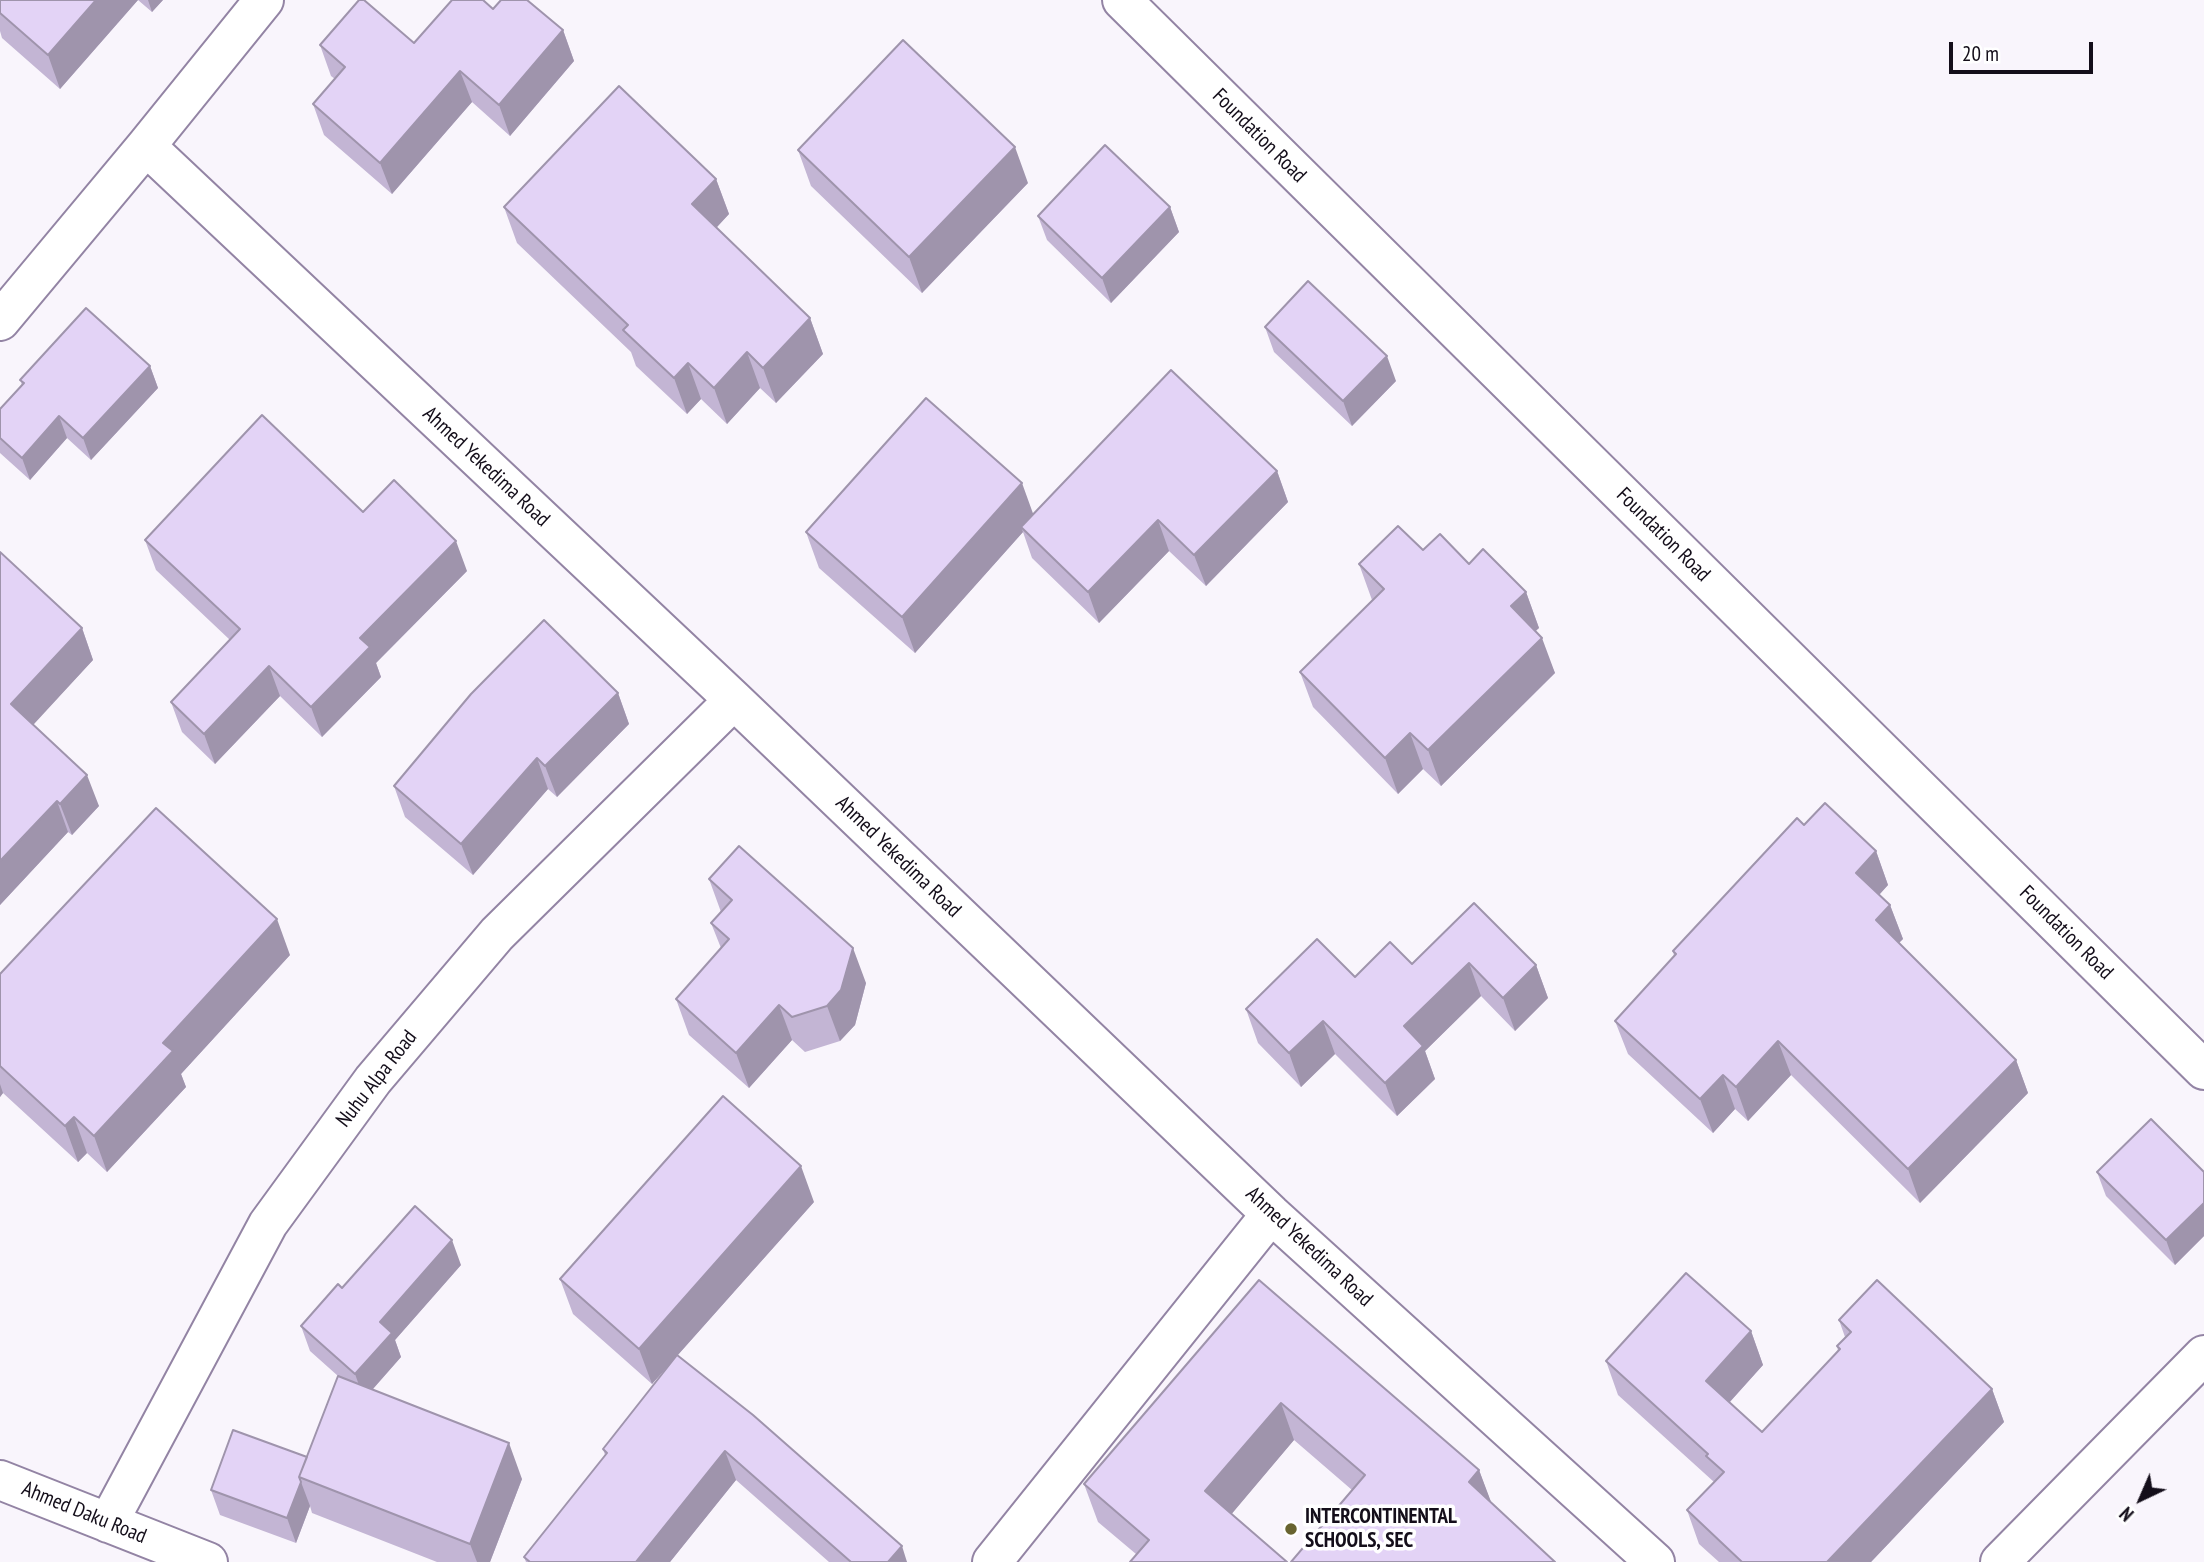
<!DOCTYPE html>
<style>
body{margin:0}
#map{position:relative;width:2204px;height:1562px;overflow:hidden;background:#f9f5fc;font-family:"PT Sans Narrow",sans-serif}
canvas{display:block}
.north{position:absolute;left:2106px;top:1464px;width:70px;height:70px;-webkit-text-stroke:5px #fff;paint-order:stroke;rotate:224deg;font-size:19px;font-weight:700;line-height:28px;text-align:center;color:#140e1a}
.north::after{content:'';display:block;margin:auto;width:24px;height:32px;background:#140e1a;clip-path:polygon(50% 0,100% 100%,50% 72%,0 100%)}
.scale{position:absolute;left:1949px;top:42px;width:144px;height:32px;box-sizing:border-box;border:4px solid #140e1a;border-top:0;padding-left:9px;font-size:21px;line-height:24px;white-space:nowrap;color:#140e1a;-webkit-text-stroke:5px #fff;paint-order:stroke}
</style>
<div id="map">
<canvas width="2204" height="1562"></canvas>
<div class="north">N</div>
<div class="scale">20 m</div>
</div>
<script>
const g = document.querySelector('canvas').getContext('2d');
g.lineJoin = 'round';
function trace(path, color, width, dash) { g.strokeStyle = color; g.lineWidth = width; g.lineCap = dash ? 'butt' : 'round'; g.setLineDash(dash || []); g.stroke(path); }
function fill(path, color) { g.fillStyle = color; g.fill(path, 'evenodd'); }
function label(font, color, halo, rows, align = 'center') {
  g.font = font + ' "PT Sans Narrow",sans-serif'; g.lineWidth = 7; g.setLineDash([]); g.textBaseline = 'middle'; g.strokeStyle = halo; g.fillStyle = color; for (const [text, x, y, turn = 0] of rows) {
    g.save(); g.translate(x, y); g.rotate((+turn || 0) * Math.PI / 180); g.textAlign = isNaN(turn) ? turn : align; if (halo) g.strokeText(text, 0, 0); g.fillText(text, 0, 0); g.restore();
  }
}
const street = new Path2D(`
 M1122 0 2204 1070
 M146 146 734 700 1271 1214 1655 1562
 M0 321 146 146 264 0
 M0 1480 208 1562
 M108 1523 268 1224 373 1080 497 934 734 700
 M992 1562 1271 1214
 M2000 1562 2204 1355`);
const wall = new Path2D(`
 M0 0H163L152 12 138 0 60 89 2 38 0 31Z
 M493 9 563 30 574 61 510 136 472 102 392 194 324 135 313 104 335 79 331 76 320 45 414 43Z
 M798 150 1028 183 922 293 811 186Z
 M716 179 729 214 716 228 810 318 823 354 776 403 760 388 727 424 701 399 687 414 636 366 631 352 517 243 504 207Z
 M1170 207 1179 232 1111 303 1047 240 1038 216Z
 M1265 327 1396 381 1352 426 1274 352Z
 M150 366 158 388 91 460 67 438 30 480 0 453V409L22 385 20 380Z
 M1277 471 1288 502 1206 586 1169 551 1099 623 1032 558 1023 532 915 653 819 568 806 532 1033 515Z
 M145 540 467 571 376 663 381 677 322 737 280 696 215 764 182 732 171 702 230 640 156 570Z
 M1423 550 1469 564 1526 592 1539 628 1535 631 1555 673 1441 786 1423 769 1398 794 1313 707 1300 672 1372 600 1359 564Z
 M0 552 82 628 93 660 33 724 99 806 72 835 68 832 0 905Z
 M618 693 629 724 557 797 548 789 473 875 405 817 394 786Z
 M1804 825 1876 851 1888 885 1879 895 1890 905 1903 939 1898 943 2016 1060 2028 1093 1920 1203 1791 1075 1748 1121 1735 1109 1713 1133 1628 1054 1615 1021 1674 956 1673 951Z
 M709 879 866 983 855 1025 840 1041 805 1052 792 1040 749 1088 689 1035 676 999 721 948 711 923 721 912Z
 M1474 903 1536 965 1548 998 1515 1031 1481 996 1425 1051 1435 1079 1397 1116 1335 1054 1301 1087 1258 1043 1246 1009 1355 977 1412 964Z
 M290 955 181 1074 186 1087 107 1172 87 1153 78 1162 3 1093 0 1097V974Z
 M2097 1172H2204V1236L2175 1265 2106 1196Z
 M814 1202 677 1356 907 1562H829L736 1480 670 1562H526L524 1557 605 1455 603 1449 673 1361 652 1384 573 1314 560 1279Z
 M461 1265 395 1340 401 1357 373 1389 522 1479 490 1562H437L312 1513 310 1506 296 1543 220 1515 211 1490 307 1457 338 1376 310 1351 301 1326 342 1288Z
 M1259 1280 1479 1470 1491 1503 1352 1490 1294 1440 1231 1514 1136 1554 1098 1522 1084 1484Z
 M1839 1320 1992 1389 2004 1422 1871 1562H1719L1699 1544 1687 1510 1714 1482 1618 1395 1606 1361 1751 1331 1763 1365 1729 1403 1762 1432 1838 1351 1837 1346 1845 1337Z`);
const shadedWall = new Path2D(`
 M96 0H138L60 89 48 55Z
 M148 0H163L152 12Z
 M563 30 574 61 510 136 499 105Z
 M460 71 472 102 392 194 380 163Z
 M1015 147 1028 183 922 293 909 257Z
 M716 179 729 214 705 240 692 204Z
 M1170 207 1179 232 1111 303 1102 278Z
 M810 318 823 354 776 403 763 368Z
 M747 352 760 388 727 424 714 388Z
 M1387 356 1396 381 1352 426 1343 401Z
 M688 363 701 399 687 414 674 378Z
 M150 366 158 388 91 460 83 438Z
 M59 416 67 438 30 480 22 458Z
 M1277 471 1288 502 1206 586 1194 555Z
 M1022 483 1035 519 1021 527 1023 532 915 653 902 617Z
 M1158 520 1169 551 1099 623 1088 592Z
 M456 541 467 571 376 663 381 677 322 737 311 707 360 638Z
 M1526 592 1539 628 1524 642 1511 606Z
 M82 628 93 660 23 736 11 704Z
 M1542 638 1555 673 1441 786 1428 750Z
 M269 666 280 696 215 764 204 734Z
 M618 693 629 724 557 797 545 766Z
 M1410 733 1423 769 1398 794 1385 758Z
 M537 758 548 789 473 875 461 844Z
 M87 775 99 806 72 835 60 804Z
 M57 801 68 832 0 905V861Z
 M1876 851 1888 885 1868 907 1856 873Z
 M1890 905 1903 939 1888 954 1876 920Z
 M277 919 290 955 181 1074 186 1087 107 1172 94 1136 163 1043Z
 M853 948 866 983 855 1025 840 1041 827 1006Z
 M1469 963 1481 996 1425 1051 1435 1079 1397 1116 1385 1083 1404 1026Z
 M1536 965 1548 998 1515 1031 1503 998Z
 M779 1005 792 1040 749 1088 736 1053Z
 M1323 1021 1335 1054 1301 1087 1289 1053Z
 M1778 1041 1791 1075 1748 1121 1736 1087Z
 M2016 1060 2028 1093 1920 1203 1908 1169Z
 M1723 1075 1735 1109 1713 1133 1700 1099Z
 M0 1084 3 1093 0 1097Z
 M74 1117 87 1153 78 1162 65 1126Z
 M801 1166 814 1202 652 1384 639 1349Z
 M2204 1203V1236L2175 1265 2166 1240Z
 M452 1240 461 1265 395 1340 401 1357 364 1399 355 1374 380 1322Z
 M1751 1331 1763 1365 1718 1415 1706 1381Z
 M1992 1389 2004 1422 1871 1562H1827Z
 M1281 1403 1294 1440 1219 1529 1205 1491Z
 M509 1443 522 1479 490 1562H477L470 1544Z
 M725 1451 736 1480 670 1562H636Z
 M1479 1470 1493 1507 1469 1482Z
 M301 1482 310 1506 296 1543 287 1518Z
 M902 1546 907 1562H888Z`);
const building = new Path2D(`
 M0 0H96L48 55 0 13Z
 M359 0H364L414 43 452 0H483L493 9 501 0H527L563 30 499 105 460 71 380 163 313 104 345 67 320 45Z
 M903 40 1015 147 909 257 798 150Z
 M619 86 716 179 692 204 810 318 763 368 747 352 714 388 688 363 674 378 623 330 628 325 504 207Z
 M1105 145 1170 207 1102 278 1038 216Z
 M1308 281 1387 356 1343 401 1265 327Z
 M86 308 150 366 83 438 59 416 22 458 0 438V409L24 383 20 380Z
 M1171 370 1277 471 1194 555 1158 520 1088 592 1021 527Z
 M926 398 1022 483 902 617 806 532Z
 M262 415 363 512 394 480 456 541 360 638 370 647 311 707 269 666 204 734 171 702 240 629 145 540Z
 M1398 526 1423 550 1440 534 1469 564 1483 549 1526 592 1511 606 1542 638 1428 750 1410 733 1385 758 1300 672 1384 589 1359 564Z
 M0 552 82 628 11 704 87 775 60 804 57 801 0 861Z
 M544 620 618 693 545 766 537 758 461 844 394 786 471 694Z
 M1825 803 1876 851 1856 873 1890 905 1876 920 2016 1060 1908 1169 1778 1041 1736 1087 1723 1075 1700 1099 1615 1021 1676 954 1673 951 1797 818 1804 825Z
 M156 808 277 919 163 1043 173 1051 94 1136 74 1117 65 1126 0 1066V974Z
 M739 846 853 948 841 990 827 1006 792 1017 779 1005 736 1053 676 999 729 939 711 923 732 900 709 879Z
 M1474 903 1536 965 1503 998 1469 963 1404 1026 1423 1046 1385 1083 1323 1021 1289 1053 1246 1009 1317 939 1355 977 1390 942 1412 964Z
 M723 1096 801 1166 639 1349 560 1279Z
 M2151 1119 2204 1172V1203L2166 1240 2097 1172Z
 M415 1206 452 1240 380 1322 392 1333 355 1374 301 1326 338 1284 342 1288Z
 M1686 1273 1751 1331 1706 1381 1762 1432 1840 1349 1837 1346 1851 1332 1839 1320 1877 1280 1992 1389 1827 1562H1742L1687 1510 1724 1472 1706 1456 1708 1454 1606 1361Z
 M1259 1280 1479 1470 1469 1482 1555 1562H1291L1365 1475 1281 1403 1205 1491 1287 1562H1130L1149 1540 1084 1484Z
 M677 1355 753 1415 902 1546 888 1562H851L725 1451 636 1562H530L524 1557 607 1453 603 1449Z
 M338 1376 509 1443 470 1544 299 1477Z
 M233 1430 307 1457 299 1477 301 1482 287 1518 211 1490Z`);
const markers = [
 [1291,1529,7,"#686330"]
];
const streetNames = [
 ["Foundation Road",1259,136,45],
 ["Ahmed Yekedima Road",486,467,43],
 ["Foundation Road",1663,535,45],
 ["Ahmed Yekedima Road",898,857,44],
 ["Foundation Road",2066,933,45],
 ["Nuhu Alpa Road",377,1079,-52],
 ["Ahmed Yekedima Road",1309,1247,43],
 ["Ahmed Daku Road",84,1513,22]
];
const poiNames = [
 ["INTERCONTINENTAL",1305,1517],
 ["SCHOOLS, SEC",1305,1541]
];
trace(street, '#9384a4', 42);
trace(street, '#fff', 38);
fill(wall, '#c3b5d4');
fill(shadedWall, '#9f94ac');
fill(building, '#e3d3f6');
trace(building, '#9f94ac', 2);
for (const [x, y, r, color] of markers) { const dot = new Path2D(); dot.arc(x, y, r, 0, 2 * Math.PI); g.fillStyle = color; g.fill(dot); trace(dot, '#fff', 2.5); }
label('21px', '#140e1a', '#fff', streetNames);
label('bold 21px', '#140e1a', '#fff', poiNames, 'left');
</script>
